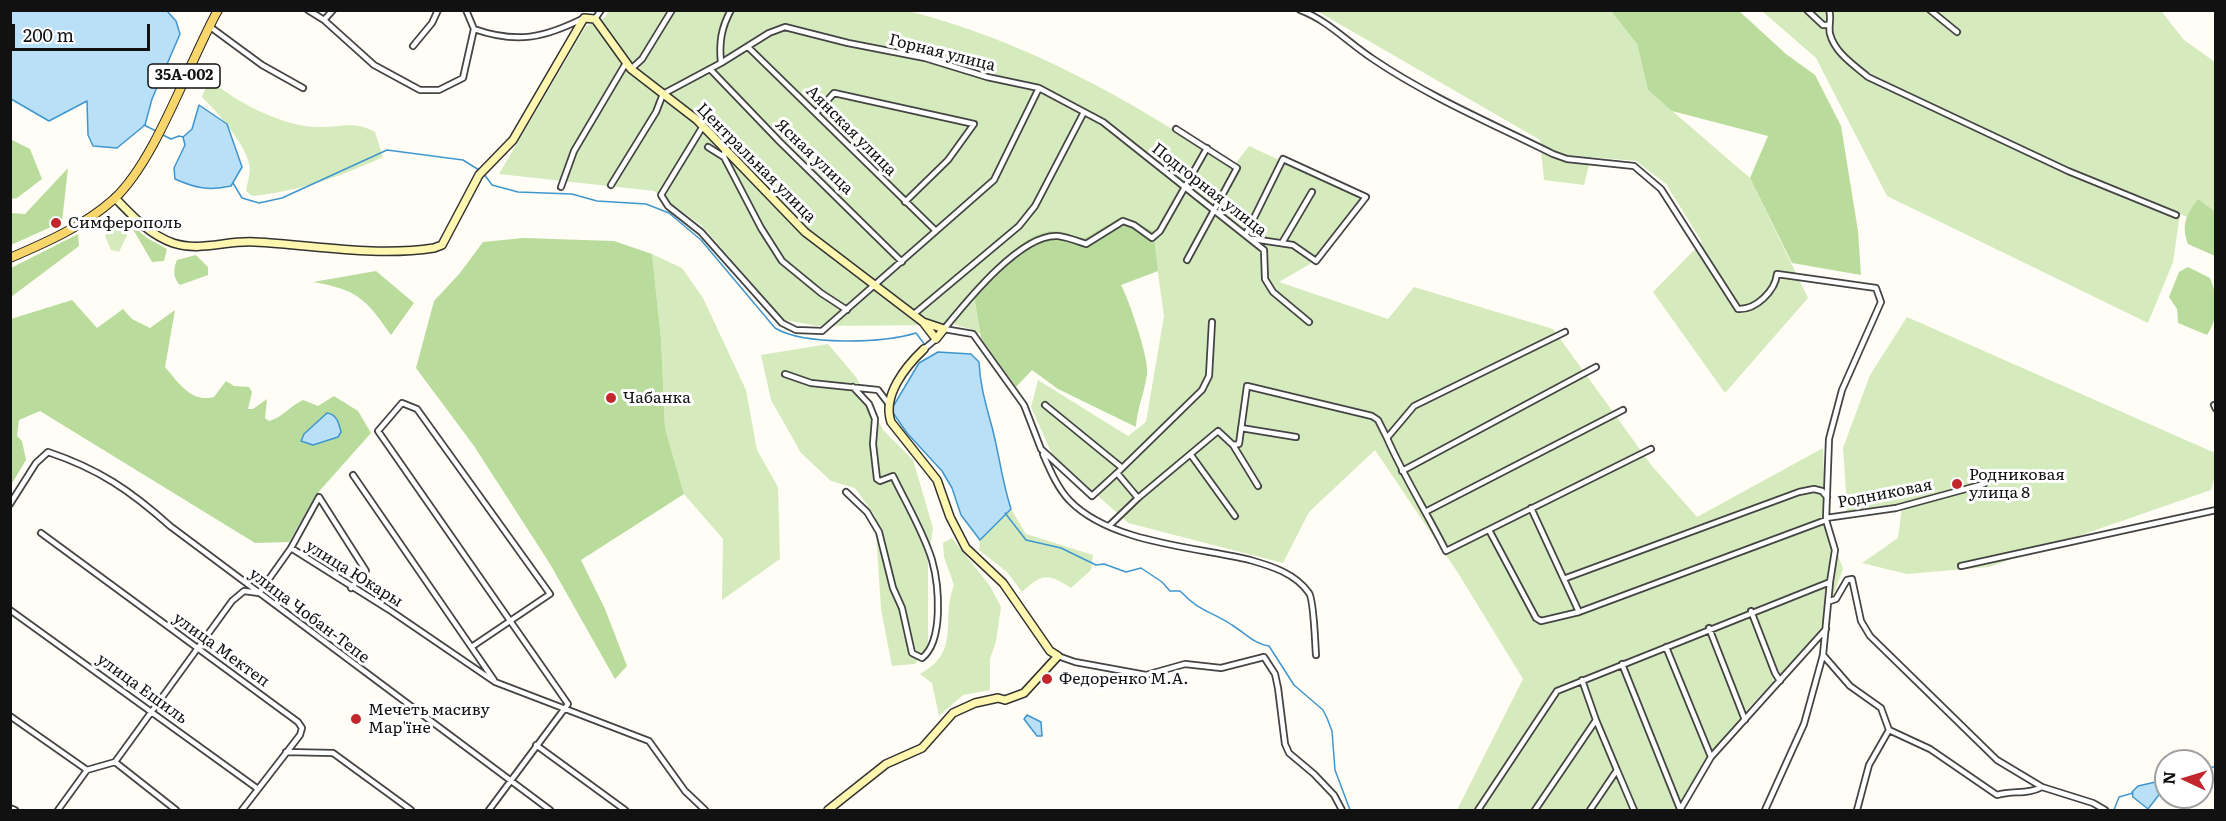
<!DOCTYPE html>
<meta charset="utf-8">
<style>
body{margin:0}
#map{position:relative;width:2226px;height:821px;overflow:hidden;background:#fffdf5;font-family:Literata,serif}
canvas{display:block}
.frame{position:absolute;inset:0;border:12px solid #111;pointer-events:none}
.north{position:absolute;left:2154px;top:749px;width:60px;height:60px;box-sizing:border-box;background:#fff;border:2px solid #a0a0a0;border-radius:50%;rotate:274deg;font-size:16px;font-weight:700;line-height:24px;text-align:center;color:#111}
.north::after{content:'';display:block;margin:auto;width:21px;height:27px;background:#c4262e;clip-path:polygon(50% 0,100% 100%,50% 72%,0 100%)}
.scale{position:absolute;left:12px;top:24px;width:138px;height:27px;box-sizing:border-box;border:3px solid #111;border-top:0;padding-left:8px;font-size:18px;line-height:21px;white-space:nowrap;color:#111;-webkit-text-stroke:4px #fff;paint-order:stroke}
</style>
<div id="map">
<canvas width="2226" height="821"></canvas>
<div class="frame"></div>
<div class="north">N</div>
<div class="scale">200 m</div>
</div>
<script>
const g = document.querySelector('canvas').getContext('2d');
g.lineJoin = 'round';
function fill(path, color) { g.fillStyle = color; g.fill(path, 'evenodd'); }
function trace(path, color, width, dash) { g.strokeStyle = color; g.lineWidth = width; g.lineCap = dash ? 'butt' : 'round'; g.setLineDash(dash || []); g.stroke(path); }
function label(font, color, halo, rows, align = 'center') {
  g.font = font + ' Literata,serif'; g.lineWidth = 6; g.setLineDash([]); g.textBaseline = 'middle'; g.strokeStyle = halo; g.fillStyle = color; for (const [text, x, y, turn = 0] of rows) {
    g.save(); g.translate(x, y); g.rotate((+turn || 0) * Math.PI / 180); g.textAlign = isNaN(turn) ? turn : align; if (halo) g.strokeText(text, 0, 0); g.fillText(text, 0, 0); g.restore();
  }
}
const green = new Path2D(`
 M904 10C1022 39 1132 100 1232 168L1249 146 1362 198 1310 264 1279 282 1388 319 1414 287 1553 329 1652 466 1697 517 1823 448 1826 520 1843 569 1820 631 1747 710 1711 757 1679 810H1457L1523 679 1458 573 1375 450 1309 512 1283 563 1128 523 1052 454 1031 407 1038 380 1128 436 1146 422 1164 316 1152 231 1122 216 1085 238 1055 231 975 290 942 325 818 326 784 320 702 226 654 191 499 174 586 26 605 17 609 11Z
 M1317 11H1611L1637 44 1648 90 1750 178 1808 298 1725 393 1653 292 1702 242 1666 184 1636 161 1591 157 1584 185 1544 180 1540 140Z
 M1762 11H2161L2184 40 2215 62V230L2180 214 2173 262 2148 323 1887 196 1816 58Z
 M209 79C234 101 283 127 317 127 341 128 353 120 375 132L383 157C339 177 301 191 252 196L246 191C247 184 250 175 250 168 247 145 218 113 202 97Z
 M121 218 127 235 119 252 111 250 105 236 111 221Z
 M652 254 682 268 703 298 746 390 757 450 778 487 780 559 722 600 723 539 684 494 665 428 661 338Z
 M974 296 980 333 977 334 971 329 955 325V321Z
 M1907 317 2215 453V476L2211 490 1989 567 1907 574 1862 563 1898 538 1902 507 1845 514 1847 507 1843 448 1870 375Z
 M828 344 856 377 883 430 913 460 933 528 928 563V645L915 664 892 666 881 609 875 516 855 488 831 481 801 453 771 400 761 355Z
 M1011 509 1026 534 1093 555 1091 570 1071 588C1048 573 1042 573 1022 592L1007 572 979 550 980 540Z
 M952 538 990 586 1001 607 996 641 990 659V690L963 695 939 716 932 683 920 674C962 651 940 621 954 585L944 557 943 543Z`);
const forest = new Path2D(`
 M1611 11H1739L1786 54 1815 75 1841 126 1858 231 1861 275 1792 263 1750 178 1768 136 1672 111 1648 90 1637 44Z
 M10 139 30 149 42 179 17 198 11 199Z
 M68 168 62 222 11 245V213L25 214Z
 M2198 199 2215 212V256L2188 244C2181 225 2186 215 2198 199Z
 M1122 216 1153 231 1158 271 1121 285C1129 300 1149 358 1147 373 1145 392 1137 408 1136 427L1058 389 1032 370 1016 387 981 338 974 296C995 272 1019 234 1053 231 1062 231 1075 236 1085 238Z
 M130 224 147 238 167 249 164 261 152 262Z
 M78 234 79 246 11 297V268Z
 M523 238 614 241 652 254 661 338 665 428 684 494 581 560 605 609 627 666 615 679 550 564 474 446 416 368 434 301 460 273 483 242Z
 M196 255 208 267V275L180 285C173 279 173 268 177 260Z
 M2188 267 2210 278C2218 297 2219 318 2207 335L2178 323 2177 309 2169 297 2179 272Z
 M376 271 414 303 391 335C365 298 358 290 313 282Z
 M72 300 97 328 123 309 132 319 150 328 175 310 165 367C179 383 191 403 214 397L226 381 234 386 249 387 252 392 248 409H253L267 399 265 418 269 421C283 417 290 406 303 400L318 406 334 396 358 411 371 433 315 496 289 542 255 543 40 411 19 420 17 436 22 441 26 460 11 485V319Z`);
const water = new Path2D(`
 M11 10 167 11 176 21 180 34 152 99 145 125 117 148 93 146 88 135 87 101 49 121 11 99Z
 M199 105 227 124 242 167 231 186C209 191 195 188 175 179L174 168 185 145 183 137 192 129Z
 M938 352 971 354 979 362C980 387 987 408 993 431 1000 459 1002 481 1011 509L980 540 961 515 952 488 942 471 907 433 891 410 919 363Z
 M327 413C337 414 339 424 341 432L338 437 313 445 301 441 304 434Z
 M1027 715 1041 722 1042 736H1037L1024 719Z
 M2160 781 2164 782 2165 787 2148 809 2133 797 2132 792 2138 786Z`);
const stream = new Path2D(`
 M144 125 156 131
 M163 135 171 139 179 136 183 137
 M484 174 492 185 518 192 572 194 597 201 646 204 669 213 701 240 775 328C805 346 883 343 916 333L925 345
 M233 183 242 198 259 203 282 198 387 150 463 160 479 170
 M1005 513 1026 540 1061 548 1096 565 1104 564 1126 572 1141 568 1162 582 1170 591H1180C1200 612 1211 611 1232 625 1245 633 1254 644 1269 646L1294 685 1323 710 1327 718 1332 731 1335 770 1350 810
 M2202 771 2216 766
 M2114 810 2119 797 2133 793`);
const street = new Path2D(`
 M308 10 324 20 374 65 420 90H439L463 78 474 29
 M466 10 474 29C517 44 544 38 584 18
 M1300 10C1329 21 1347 42 1373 59 1429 97 1493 124 1553 154L1567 159 1634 166 1661 189 1738 309C1756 310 1775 291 1777 274L1876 288 1881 302 1842 390 1829 439 1826 520
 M1807 10 1823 25H1829
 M1829 10C1832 18 1828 25 1830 34 1835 53 1854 65 1868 77L2068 171 2176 215
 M1930 10 1957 32
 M595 19 601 10
 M324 20 333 10
 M209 26 262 65 303 88
 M413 46 432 23 438 10
 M748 47 936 231
 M721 63C719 43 721 28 731 10
 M631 69 642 59 672 10
 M710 69 780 142 902 262
 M816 113 834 93 974 124 948 160 905 202
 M703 126 661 195 668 206 701 232 782 323 796 330 822 331 994 180 1039 88
 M1176 129 1237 168 1187 260
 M708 147 724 157
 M725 148 724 157 761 228 782 261 821 293 847 310
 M611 185 656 112 663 94 721 63 769 33 785 27 848 43 925 58 987 77 1039 88 1103 122 1264 250 1265 279 1273 292 1309 322
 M561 187 574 151 626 63
 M1246 234 1283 159 1366 197 1316 261 1293 245 1253 239
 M1282 243 1312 192
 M914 314 1019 226 1035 206 1084 112
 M944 329 973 334 1024 405 1041 449 1092 496 1117 473 1138 498 1218 431 1233 445 1239 444 1247 386 1372 416 1378 420 1387 438
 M944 329C966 302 1021 233 1058 236 1067 237 1077 241 1086 244L1123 221 1134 225 1152 238 1160 231 1207 148
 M1565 332 1414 406 1387 438C1404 477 1427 513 1446 551L1651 449
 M924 349 936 339
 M785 374 811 383 878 390 888 403
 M1045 405 1121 467
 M2214 405 2216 409
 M1241 428 1296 437
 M1233 445 1258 486
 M1043 454C1050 470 1058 489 1070 501 1111 543 1196 547 1250 560 1271 566 1295 573 1309 593 1314 600 1315 643 1316 655
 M1191 455 1235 516
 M1402 471 1596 367
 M1117 473 1202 390 1209 376 1212 322
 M353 475 494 680
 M846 492 867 512 879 532 893 588 902 608 912 653 922 658C944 641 939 585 932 560 923 531 906 503 893 476L880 481 877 479 873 444 875 419 869 404 853 387
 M10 504 36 463 48 452C99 469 131 491 170 526L550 810
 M1531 508 1579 612
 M1427 511 1623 410
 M1826 518 1896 508 1984 484
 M1109 526 1138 498
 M41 533 298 722 302 728 300 735 242 810
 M291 548 319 497 366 571 351 588
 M1961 566 2216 510
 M1566 578 1799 492 1814 489 1822 491 1827 497
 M1830 601 1836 599 1847 580 1852 579 1861 621 1870 636 1997 760 2042 787
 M10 610 258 789
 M1751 611 1775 673 1780 681
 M1709 628 1745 720
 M473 646 550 594 417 409 402 403 378 431 568 704 489 810
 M1666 647 1711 757
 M1823 655 1850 686 1881 708 1889 730
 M1058 656 1075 662 1146 675 1185 664 1221 668 1264 657 1275 674 1278 688 1285 744 1289 753 1314 774 1334 795 1342 810
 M1622 664 1680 809
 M1582 680 1596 720
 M10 716 87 770
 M1889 730 1930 749 1997 795C2013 790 2027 795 2042 787L2093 803 2105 810
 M536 745 625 810
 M286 752 333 753 411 810
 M115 762 176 810
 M1617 770 1634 810
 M10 808 15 810
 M58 810 87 770 115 762 232 601 244 591 259 593 291 548 388 609 495 682 649 741 685 791 705 810
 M1478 810 1557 691 1830 582 1835 550 1826 520 1579 612 1541 621 1536 618 1489 530
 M1535 810 1596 720 1617 770 1590 810
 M1680 810 1711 757 1826 629
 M1765 810 1804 724 1823 655 1830 582
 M1857 810 1869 765 1889 730`);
const secondary = new Path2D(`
 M115 198C133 216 148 234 173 243 200 252 227 240 255 242 314 245 375 257 434 248L442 245 479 175 513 140 584 18 595 19 631 69 697 120 805 232 923 322 944 329 936 339 923 322
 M828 810 886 764 922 748 953 713 975 703 998 698 1005 700 1024 693 1058 656 1050 651 1003 583 966 548 950 517 937 480 891 422C882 396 905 367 924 349`);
const primary = new Path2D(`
 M10 258C47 242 84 226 114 199 156 160 188 64 218 10`);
const markers = [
 [56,223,6,"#c4262e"],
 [611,398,6,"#c4262e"],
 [1957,484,6,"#c4262e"],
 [1047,679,6,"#c4262e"],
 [356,719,6,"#c4262e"]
];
const shields = [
 [184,76,72]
];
const shieldNames = [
 ["35А-002",184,76]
];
const streetNames = [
 ["Горная улица",942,53,14],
 ["Аянская улица",851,131,45],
 ["Ясная улица",814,157,44],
 ["Центральная улица",756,163,45],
 ["Подгорная улица",1209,190,38],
 ["Родниковая",1885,494,-11],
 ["улица Юкары",354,574,32],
 ["улица Чобан-Тепе",309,616,37],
 ["улица Мектеп",221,650,36],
 ["улица Ешиль",142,689,36]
];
const poiNames = [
 ["Симферополь",68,223],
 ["Чабанка",623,398],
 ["Родниковая",1969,475],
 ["улица 8",1969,493],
 ["Федоренко М.А.",1059,679],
 ["Мечеть масиву",368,710],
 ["Мар'їне",368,728]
];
fill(green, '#d5ebbd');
fill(forest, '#b9dc9c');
fill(water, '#b9e0f7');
trace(water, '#3f96cf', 1.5);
trace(stream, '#3f96cf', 1.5);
trace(street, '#444', 8);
trace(secondary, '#333', 10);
trace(primary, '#222', 10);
trace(street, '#fff', 4.5);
trace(secondary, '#fff6b0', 7);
trace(primary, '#f9d66b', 8);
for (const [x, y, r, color] of markers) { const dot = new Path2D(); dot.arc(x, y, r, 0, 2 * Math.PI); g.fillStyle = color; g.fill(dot); trace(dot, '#fff', 2); }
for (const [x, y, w] of shields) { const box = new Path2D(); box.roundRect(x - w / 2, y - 12, w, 24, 4.5); g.fillStyle = '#fff'; g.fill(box); trace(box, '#111', 1.5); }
label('bold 15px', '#111', null, shieldNames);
label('16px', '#111', '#fff', streetNames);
label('16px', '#111', '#fff', poiNames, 'left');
</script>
